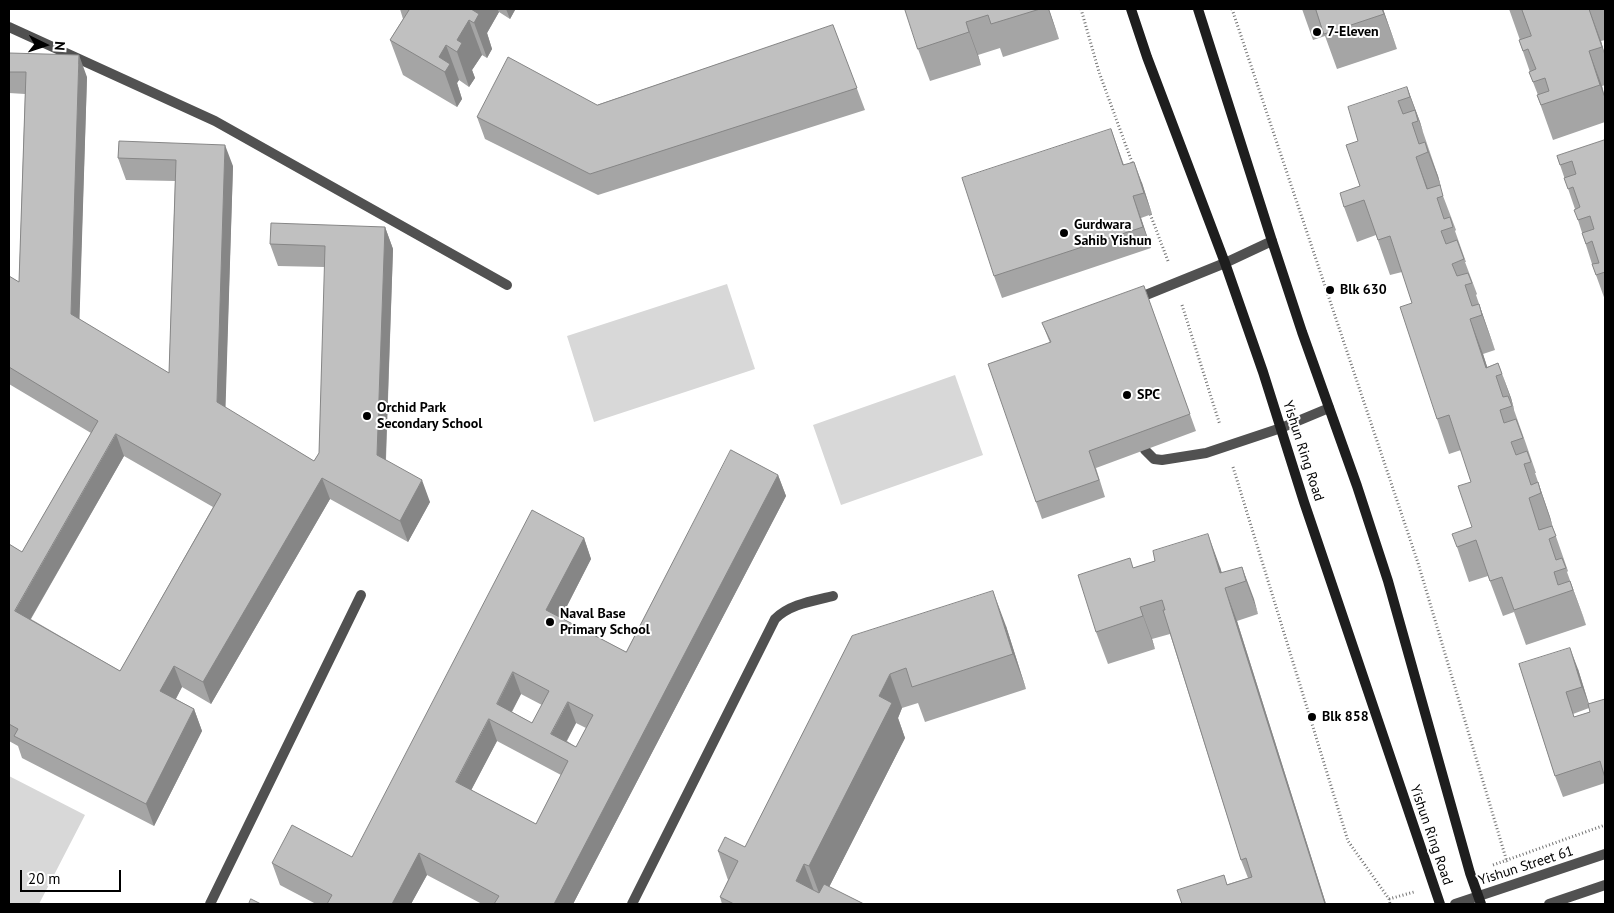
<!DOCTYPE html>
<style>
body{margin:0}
#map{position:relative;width:1614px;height:913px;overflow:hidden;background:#fff;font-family:"PT Sans",sans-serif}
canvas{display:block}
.frame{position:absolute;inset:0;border:10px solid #000;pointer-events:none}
.north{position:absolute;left:20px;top:20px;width:50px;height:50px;-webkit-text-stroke:4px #fff;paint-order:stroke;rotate:94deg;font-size:14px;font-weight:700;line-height:20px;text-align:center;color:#000}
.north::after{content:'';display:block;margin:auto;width:18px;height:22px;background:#000;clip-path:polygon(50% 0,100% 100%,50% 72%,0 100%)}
.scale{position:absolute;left:20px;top:870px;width:101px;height:22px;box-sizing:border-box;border:2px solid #000;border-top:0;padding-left:6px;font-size:15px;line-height:18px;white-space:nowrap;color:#000;-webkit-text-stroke:4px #fff;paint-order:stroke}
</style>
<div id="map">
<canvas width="1614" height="913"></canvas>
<div class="frame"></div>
<div class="north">N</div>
<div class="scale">20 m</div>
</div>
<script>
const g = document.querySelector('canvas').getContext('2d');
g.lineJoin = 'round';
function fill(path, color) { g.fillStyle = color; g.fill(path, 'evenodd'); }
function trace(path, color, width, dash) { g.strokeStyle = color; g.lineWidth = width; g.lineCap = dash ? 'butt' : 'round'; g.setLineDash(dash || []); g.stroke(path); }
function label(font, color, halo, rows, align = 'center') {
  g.font = font + ' "PT Sans",sans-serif'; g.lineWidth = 4; g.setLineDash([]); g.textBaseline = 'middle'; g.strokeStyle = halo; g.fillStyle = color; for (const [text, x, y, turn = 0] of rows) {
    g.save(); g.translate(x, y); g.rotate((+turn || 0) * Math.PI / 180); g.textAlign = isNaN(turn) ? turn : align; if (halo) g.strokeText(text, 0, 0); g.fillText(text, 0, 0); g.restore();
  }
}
const green = new Path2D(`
 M727 284 755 369 594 422 567 336Z
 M955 375 983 455 841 505 813 425Z
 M9 776 85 815 39 904H9Z`);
const path = new Path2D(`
 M1081 9 1099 72 1133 165
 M1232 9 1418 563 1507 862
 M1149 211 1168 261
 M1182 305 1220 425
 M1233 467 1348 841 1389 899 1390 904
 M1493 865 1605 825
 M1389 899 1414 892`);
const lane = new Path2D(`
 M9 27 215 121 507 285
 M1136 299 1225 263 1272 241
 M1145 450 1154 459 1162 460 1206 453 1281 428 1329 408
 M210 904 361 595
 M632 904 775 619C790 604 813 601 833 596`);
const street = new Path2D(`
 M1455 904 1605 854
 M1549 904 1605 885`);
const secondary = new Path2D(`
 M1131 9 1147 57 1225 263 1263 372 1304 502 1440 904
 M1198 9 1272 241 1302 332 1357 486 1388 581 1470 873 1481 904`);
const wall = new Path2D(`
 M400 9H515V10L510 19 499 12 487 33 492 49 487 58 482 55 472 70 475 78 469 87 459 80 457 83 462 99 457 107 403 75 390 40 403 19Z
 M905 9H1049L1059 39 1003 57 1000 48 978 55 981 65 930 81 918 49Z
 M1302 9H1383L1397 49 1337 69 1325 36 1313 40Z
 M1509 9H1605V40L1601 41 1605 54V85L1602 86 1605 97V122L1553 140 1537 95H1538L1529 72H1530L1519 40H1520Z
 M833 25 865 110 598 195 485 139 477 117 597 105Z
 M9 53 87 77 79 319 169 373 175 181 126 180 118 158 119 141 233 166 225 408 314 461 319 453 325 267 278 266 270 244 385 227 393 249 386 460 430 502 408 542 330 499 211 704 182 687 176 699 194 709 202 731 154 826 22 758 18 746 9 741V544L22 552 91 433 9 384V276L19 282 25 94 9 93ZM124 456 213 507 120 671 31 619Z
 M1407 87 1420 122 1423 132 1438 176 1441 187 1440 188 1456 230 1455 231 1466 262H1465L1477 294 1476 295 1495 350 1483 354 1487 367 1498 363 1511 398 1514 409V410L1525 441 1536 473H1535L1550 517 1553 528 1568 571 1567 572 1586 625 1526 645 1514 612 1503 616 1488 576 1469 582 1457 547 1472 527 1471 482 1461 450 1449 454 1437 419 1412 303 1402 272 1390 275 1376 235 1357 242 1344 207 1360 186 1358 141Z
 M1111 129 1124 165 1142 183 1152 214 1141 218 1151 248 1002 298 994 276Z
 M1605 140V300L1592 264 1578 220 1575 209 1557 156Z
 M1144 286 1196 431 1096 468 1105 497 1042 519 1036 502 1050 343 1042 323Z
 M778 475 786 496 573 904H482L427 875 411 904H316L280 885 272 863 352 857 584 538 591 559 561 618 626 652ZM521 694 542 705 532 723 512 712ZM576 723 586 728 576 747 567 741ZM497 741 561 775 536 824 471 790Z
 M1155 561 1220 567 1222 573 1242 567 1258 614 1237 621 1326 904H1182L1228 884 1248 878 1241 860 1170 634 1152 639 1155 649 1108 664 1096 632 1133 568Z
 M1006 626 1026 689 925 722 918 703 902 708 898 718 905 738 829 887 864 904H722L720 897 728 880 718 851 745 847 852 636Z
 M1519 664 1578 669 1589 704 1605 699V783L1563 797 1555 776ZM1589 708 1590 712 1574 717 1573 714Z`);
const shadedWall = new Path2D(`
 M469 9H497L499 12 487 33 492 49 487 58Z
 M506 9H515V10L510 19Z
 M1048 9H1049L1059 39Z
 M1382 9H1383L1397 49Z
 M1589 9 1601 41 1605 56Z
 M469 20 482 55 472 70 475 78 469 87 457 52V40Z
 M966 22 978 55 981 65 969 32Z
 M446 45 459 80 457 83 462 99 457 107 439 57Z
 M1589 51 1602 86 1605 99 1600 85Z
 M79 55 87 77 79 335 71 314Z
 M1407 87 1420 122 1423 132 1410 97Z
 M1425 142 1438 176 1441 187 1428 152Z
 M225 145 233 166 225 424 217 402Z
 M1416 157 1429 192 1427 189Z
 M1134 162 1142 183 1152 214 1144 193Z
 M1133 196 1141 218 1151 248 1143 227Z
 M385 227 393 249 385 477 377 455Z
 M1479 304 1495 350 1482 315Z
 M1470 319 1483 354 1499 403 1486 368Z
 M1498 363 1511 398 1514 409 1502 374Z
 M116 434 124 456 23 632 15 611Z
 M778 475 786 496 573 904H554Z
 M322 478 330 499 211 704 203 682Z
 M422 480 430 502 408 542 400 521Z
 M1538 482 1550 517 1553 528 1541 493Z
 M1208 534 1220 567 1226 588 1220 573Z
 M584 538 591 559 554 631 546 610Z
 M1242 567 1254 599 1258 614 1246 581Z
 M1570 581 1583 616 1586 625 1573 590Z
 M1225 588 1237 621 1326 904H1325Z
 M993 591 1006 626 1026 689 1013 654Z
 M1140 607 1152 639 1155 649 1143 616Z
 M1570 648 1578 669 1590 708 1582 687Z
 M174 666 182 687 168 713 160 691Z
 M513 672 521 694 504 726 497 704Z
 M890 674 902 708 898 718 905 738 822 901 809 866 879 696Z
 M568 702 576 723 559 755 551 734Z
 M194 709 202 731 154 826 146 804Z
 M489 719 497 741 464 804 456 782Z
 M419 853 427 875 411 904H392Z
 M804 864 817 899 796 881Z`);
const building = new Path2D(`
 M407 9H471L479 14 474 23 469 20 457 40 462 43 457 52 446 45 439 57 450 64 445 72 390 40 409 10Z
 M905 9H1040L991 24 988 15 966 22 969 32 918 49Z
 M1316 9H1382L1384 14 1324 34Z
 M1522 9H1589L1602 47 1589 51 1600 85 1541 105 1537 95 1549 91 1545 78 1533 82 1529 72 1536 69 1528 49 1523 51 1519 40 1531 36Z
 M833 25 857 88 590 174 477 117 508 57 597 105Z
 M9 53 79 55 71 314 169 373 176 160 118 158 119 141 225 145 217 402 314 461 319 453 325 246 270 244 271 223 385 227 377 455 422 480 400 521 322 478 203 682 174 666 160 691 194 709 146 804 14 736 18 729 9 724V544L22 552 98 421 9 367V276L19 282 26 72H9ZM116 434 221 494 120 671 15 611Z
 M1407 87 1410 97 1398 101 1403 114 1415 110 1418 121 1412 123 1419 144 1425 142 1428 152 1416 157 1427 189 1440 185 1443 196 1437 198 1444 219 1450 217 1453 227 1441 231 1446 244 1457 240 1464 259 1452 264 1457 276 1468 273 1472 283 1465 285 1472 306 1479 304 1482 315 1470 319 1486 368 1498 363 1502 374 1496 376 1503 397 1508 396 1512 406 1500 410 1504 423 1516 419 1523 438 1511 442 1516 455 1527 451 1531 462 1524 464 1531 485 1538 482 1541 493 1529 498 1539 530 1552 526 1556 536 1549 539 1556 560 1562 558 1566 568 1554 572 1558 585 1570 581 1573 590 1514 610 1502 577 1490 581 1476 540 1457 547 1452 534 1472 527 1458 486 1471 482 1449 415 1437 419 1400 307 1412 303 1390 236 1378 240 1364 200 1344 207 1340 193 1360 186 1346 145 1358 141 1348 107Z
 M1111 129 1123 165 1134 162 1144 193 1133 196 1143 227 994 276 962 178Z
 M1605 140V272L1596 275 1592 264 1599 263 1592 241 1586 244 1582 233 1594 229 1590 216 1578 220 1574 210 1580 207 1573 187 1568 189 1564 178 1576 174 1572 161 1560 165 1557 156Z
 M1144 286 1190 414 1089 451 1099 480 1036 502 988 364 1051 342 1042 323Z
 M731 450 778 475 554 904H494L499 896 419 853 392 904H327L332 895 272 863 292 825 352 857 532 510 584 538 546 610 626 652ZM513 672 549 691 532 723 497 704ZM568 702 593 715 576 747 551 734ZM489 719 568 761 536 824 456 782Z
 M1208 534 1220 573 1242 567 1246 581 1225 588 1325 904H1182L1177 890 1224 875 1227 885 1252 877 1246 858 1241 860 1163 610H1165L1162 600 1140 607 1143 616 1096 632 1078 575 1130 558 1133 568 1155 561 1153 551Z
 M993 591 1013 654 912 687 906 668 890 674 879 696 892 703 809 866 804 864 796 881 819 893 824 884 864 904H734L720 897 738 861 718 851 725 837 745 847 852 636Z
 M1570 648 1582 687 1566 692 1574 717 1590 712 1588 704 1605 699V778L1600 761 1555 776 1519 664Z
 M251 899 261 904H249Z`);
const markers = [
 [1317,32,5,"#000"],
 [1064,233,5,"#000"],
 [1330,290,5,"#000"],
 [1127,395,5,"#000"],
 [367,416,5,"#000"],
 [550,622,5,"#000"],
 [1312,717,5,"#000"]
];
const poiNames = [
 ["7-Eleven",1327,32],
 ["Gurdwara",1074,225],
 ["Sahib Yishun",1074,241],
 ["Blk 630",1340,290],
 ["SPC",1137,395],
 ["Orchid Park",377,408],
 ["Secondary School",377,424],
 ["Naval Base",560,614],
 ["Primary School",560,630],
 ["Blk 858",1322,717]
];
const streetNames = [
 ["Yishun Ring Road",1303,451,72],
 ["Yishun Ring Road",1431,835,71],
 ["Yishun Street 61",1526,866,-18]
];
fill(green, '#d8d8d8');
trace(path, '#737373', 3, [1, 2.5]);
trace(lane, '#515151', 10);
trace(street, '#515151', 10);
trace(secondary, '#1e1e1e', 10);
fill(wall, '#a5a5a5');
fill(shadedWall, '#868686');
fill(building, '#c0c0c0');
trace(building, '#868686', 1);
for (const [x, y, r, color] of markers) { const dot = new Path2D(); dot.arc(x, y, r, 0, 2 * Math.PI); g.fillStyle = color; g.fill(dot); trace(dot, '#fff', 2); }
label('bold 14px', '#000', '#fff', poiNames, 'left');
label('14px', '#000', '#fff', streetNames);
</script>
